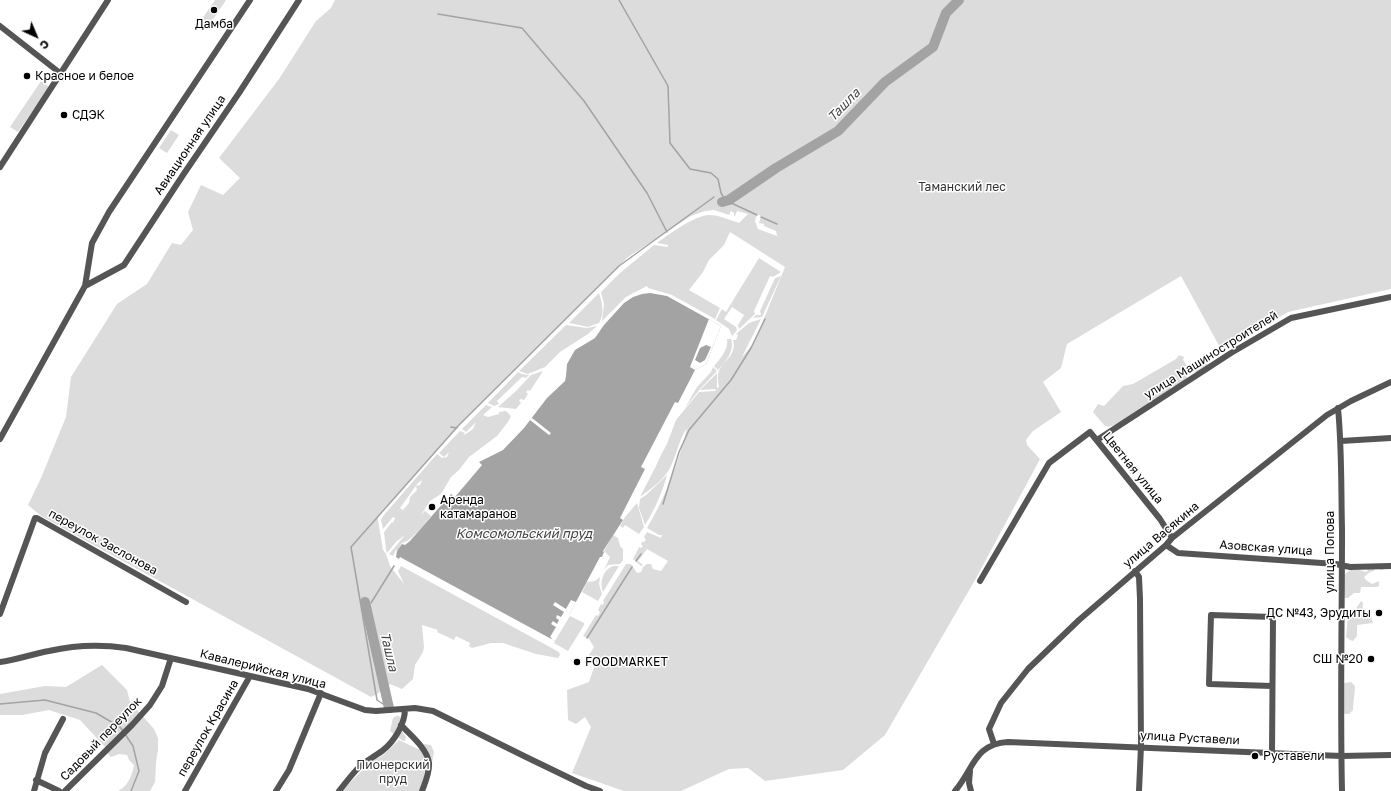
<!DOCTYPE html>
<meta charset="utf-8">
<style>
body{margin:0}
#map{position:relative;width:1391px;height:791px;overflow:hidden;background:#fff;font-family:"Golos Text",sans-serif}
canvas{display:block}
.north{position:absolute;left:16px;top:16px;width:40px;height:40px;-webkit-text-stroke:3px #fff;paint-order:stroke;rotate:136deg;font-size:11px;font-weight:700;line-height:16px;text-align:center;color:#000}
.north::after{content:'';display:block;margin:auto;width:14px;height:18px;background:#000;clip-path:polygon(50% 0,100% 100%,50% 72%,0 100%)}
</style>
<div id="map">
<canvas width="1391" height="791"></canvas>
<div class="north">С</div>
</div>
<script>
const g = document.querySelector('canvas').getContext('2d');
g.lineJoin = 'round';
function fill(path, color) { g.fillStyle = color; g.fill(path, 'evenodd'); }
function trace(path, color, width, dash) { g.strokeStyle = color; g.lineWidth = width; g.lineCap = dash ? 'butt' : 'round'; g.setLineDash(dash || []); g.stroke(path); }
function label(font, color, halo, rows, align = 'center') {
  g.font = font + ' "Golos Text",sans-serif'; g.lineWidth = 3; g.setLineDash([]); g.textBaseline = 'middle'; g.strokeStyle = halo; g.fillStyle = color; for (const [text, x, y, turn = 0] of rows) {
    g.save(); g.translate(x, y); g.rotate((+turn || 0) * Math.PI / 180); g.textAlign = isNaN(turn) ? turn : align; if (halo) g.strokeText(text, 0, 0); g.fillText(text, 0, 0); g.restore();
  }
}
const green = new Path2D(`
 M215 0H226L210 24 202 19Z
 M335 0H1391V289L1288 312 1222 351 1181 276 1067 344 1061 368 1043 382 1061 412 1033 431 1026 440 1027 445 1040 459 975 580 885 735 843 770 765 781 748 768 729 769 681 791H624L572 773 591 727 585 717 576 724 568 720 567 690 589 682 596 662 589 655 594 647 589 639 583 636 596 615 598 616 600 612 598 610 601 604 603 605 604 602 603 601 626 564H631L637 573 641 572 643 567 647 564H651L653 569 661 571 668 561 647 549 638 561 643 565 641 566 633 559 639 547 641 548 643 546 641 544 642 542H644L646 540 644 537 647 532 661 538 662 535H659L647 528C665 498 679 462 687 428 679 439 677 454 671 466 666 478 651 489 640 497L656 466 662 453 667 444 676 420 699 392 715 391 716 389 700 390 717 373V388L719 387C718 383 717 375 719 371 724 360 737 355 733 340H736L738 335 736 334 749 323 761 319 742 357 754 343 785 267 730 232 724 245 709 260 703 272 689 290 720 308 715 319 672 295 648 288 647 286 626 297 602 321 604 304 601 292 620 273 654 245 668 247V245L657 243C668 235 695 215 709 215 719 215 730 220 739 223L748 214 737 211 735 216H734V213L731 211 729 215 714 210 705 211 691 216 628 257 462 422 378 516V520L383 550 386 554 390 566 404 584 398 571 401 566 559 652 560 655 558 658 536 654 503 643H491L472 648 469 646 470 643 456 636 454 640 437 632 438 630 422 625 424 647 423 652 415 665 413 679 402 689 390 684 377 694 371 697 41 516 28 505 41 478 66 417 71 377 117 304 147 284 172 243 181 245 193 230 188 212 201 185 223 195 240 178 219 158 279 79 316 21 331 8ZM757 214 761 216 759 223 764 224V226L776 231 777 236 758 229 755 221Z
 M41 81 49 87 18 132 10 127Z
 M171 130 179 135 167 153 159 148Z
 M759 258 781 272 773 277 770 276 754 311 755 314 739 329 738 325 744 315 732 307 724 319 736 327 737 330 732 336 729 329 716 320 722 309 726 312Z
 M781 276 762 317 753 318 756 315H761L760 311 775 278Z
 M599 293C602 302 605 314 599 323L588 327 569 323Z
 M566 325 587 328 597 326 588 334 560 352 545 367 528 374 519 371Z
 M727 339H731C735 350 726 362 718 370L714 366C720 359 729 349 727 339Z
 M1179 355 1184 357 1183 360 1188 367 1202 358 1208 365 1197 373 1190 368 1186 372 1187 379 1117 424 1108 427 1104 425 1093 412 1098 404 1104 406 1123 386 1133 384 1176 359Z
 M713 367 717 371 700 389 685 408 697 387 711 372Z
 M543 371 530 391 528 390 526 392 528 394 524 400 521 399 519 401 521 403 516 409 498 407 516 391 531 375Z
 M518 372 522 374 529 375 526 378 522 377 520 379 497 401 499 404 494 406 488 403Z
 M486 405 492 407 483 415 488 417 499 414V412L506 411 511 416 508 422 497 436 469 457 459 470 451 477 441 494 430 501 421 515 425 511 431 516C425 523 411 542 402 543L398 550H396L393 556 389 554 405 535 396 542 387 553 386 550 384 532 392 522 393 523 395 518 393 517 383 529 381 520 383 516 437 454 442 458 447 457 449 452 444 457 439 453 460 431 465 433 463 436 473 429 476 422 466 432 462 429ZM422 480 420 485 416 486 417 490 410 497 409 503 403 510 400 508 418 483Z
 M667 475C662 493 655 509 645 525L639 508 640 499 646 495Z
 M637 503 644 527 639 534 625 525 623 528 620 526 625 517Z
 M613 535 618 538 620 546 623 549V560L620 564 608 565 604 570 610 557 604 551Z
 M1381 564 1384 570H1380L1377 566H1375L1374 571 1370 572 1364 577 1366 580 1372 584 1379 581V586L1376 587H1361L1360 593H1354L1348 598H1345L1343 593 1344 575 1353 568 1366 572 1368 570V565Z
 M613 566H619L603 592C599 582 603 570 613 566Z
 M600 577 599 584 602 594 598 601 582 592 587 582 595 581Z
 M1361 601 1363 603 1362 616H1371L1373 623 1357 625V636L1353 641 1350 640 1346 637 1348 615 1355 610Z
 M570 616 584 623V625L568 651 554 643Z
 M102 665 127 690 130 702 154 729 158 738V750L156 763 155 782 150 791H118C128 786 132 776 134 765L129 760 127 755 119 754 111 757 107 753 106 748 80 720 49 710 22 715H0V694L45 686 66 687Z
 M1351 682 1355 686C1355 694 1353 701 1353 710L1349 714H1345L1343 711 1344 683Z
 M396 716H399L401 719 399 727 406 737 405 741H403L390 731 393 718Z
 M399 740 418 749 424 744 431 745 434 752 428 783 422 791H341L371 762 382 756Z`);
const water = new Path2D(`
 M650 293 667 296 721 326 706 364 695 370 678 403 675 402 641 467 645 469 620 518 623 520 603 551 604 552 602 557H600L569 615V618L555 641 400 557 399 559 396 557 397 551 402 544 405 545 410 541 451 494 455 497 482 465 479 462 503 450 524 428 547 398 565 381 566 376 567 364 575 350 595 338 604 325 624 303 633 297 642 294Z`);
const pier = new Path2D(`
 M709 319 721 326 706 364 695 370 690 367ZM706 345 711 347 705 360 700 363 695 360 700 348Z
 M532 418 551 433 549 435 530 420Z
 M571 600 576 602 569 615V618L555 641 551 639 552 638 550 637 556 627 551 624 553 621 557 624 559 620 556 618 557 615 561 617 564 612 553 605 555 602 566 609Z`);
const stream = new Path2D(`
 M619 0 668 86 670 143 690 169 711 173 718 179 721 193 726 201
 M438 14 522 28 584 101 647 193 667 232
 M727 201 757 215
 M761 217 777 224
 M451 427 457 428
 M663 504 679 452 689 430 731 380 751 348 765 319
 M636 561 641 554
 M371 603 394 566
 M367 611 369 608
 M587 638 632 567
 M0 704 45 700 96 713 120 727 123 731
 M389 708 377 700 351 547 459 425 619 266 714 197
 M125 734 133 746 139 771 131 791`);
const river = new Path2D(`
 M722 202 729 200 776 168 838 131 885 82 933 47 946 13 959 0
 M365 602 389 708`);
const minor = new Path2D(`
 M0 26 60 73
 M0 167 108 0
 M85 286 124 265 183 175 239 93 299 0
 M1338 408C1342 449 1341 489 1342 530 1342 617 1340 704 1342 791
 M0 439 85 286 92 243 109 212 250 0
 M1097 440 1231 353 1291 318 1391 297
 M1341 441 1391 438
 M1166 545 1178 553 1336 564 1350 567 1391 566
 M1135 571 1139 577 1140 599 1141 746 1139 791
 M980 581 1049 463 1090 432 1160 519 1172 538
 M0 614 35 518H37L186 602
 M0 662C16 660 32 654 49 651 75 645 100 644 126 648L308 689 365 710 376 711 415 708 433 711 526 757 586 786 600 791
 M1272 686 1209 684 1211 615 1273 617 1272 753
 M401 725C410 735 427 748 429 763 430 772 425 783 422 791
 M994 744 989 729 1001 703 1028 669 1079 620 1166 545 1172 538 1327 415 1351 401 1391 382
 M970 771 969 783 971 791
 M36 780 59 791
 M34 791 45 753 63 719
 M65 791 132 725 150 705 162 686 171 658
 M185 791 250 676
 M276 791 289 770 321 693
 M339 791C346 782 353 773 361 765 368 760 375 756 382 751 394 742 405 724 405 709
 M955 791C974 769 974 744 1008 742L1341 756 1391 755`);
const markers = [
 [214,10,4,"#000"],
 [27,76,4,"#000"],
 [64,115,4,"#000"],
 [432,507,4,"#000"],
 [1379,613,4,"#000"],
 [1371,659,4,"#000"],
 [577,662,4,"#000"],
 [1255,756,4,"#000"]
];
const poiNames = [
 ["Дамба",214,24,"center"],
 ["Красное и белое",35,76],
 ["СДЭК",72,115],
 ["Аренда",440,500],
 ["катамаранов",440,514],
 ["ДС №43, Эрудиты",1371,613,"right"],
 ["СШ №20",1363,659,"right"],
 ["FOODMARKET",585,662],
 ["Руставели",1263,756]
];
const streetNames = [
 ["Авиационная улица",190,145,-56],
 ["улица Машиностроителей",1211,355,-32],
 ["Цветная улица",1133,468,51],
 ["улица Васякина",1161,535,-40],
 ["переулок Заслонова",103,542,29],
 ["Азовская улица",1266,548,4],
 ["улица Попова",1330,552,-90],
 ["Кавалерийская улица",263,669,14],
 ["переулок Красина",208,728,-60],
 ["улица Руставели",1190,738,3],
 ["Садовый переулок",101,739,-46]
];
const parkNames = [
 ["Таманский лес",962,187],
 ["Пионерский",393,765],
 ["пруд",393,779]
];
const waterNames = [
 ["Ташла",844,105,-46],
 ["Комсомольский пруд",524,534],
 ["Ташла",389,652,77]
];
fill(green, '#dcdcdc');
fill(water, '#a3a3a3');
fill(pier, '#fff');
trace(stream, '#a3a3a3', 1.5);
trace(river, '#a3a3a3', 10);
trace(minor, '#555', 6);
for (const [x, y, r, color] of markers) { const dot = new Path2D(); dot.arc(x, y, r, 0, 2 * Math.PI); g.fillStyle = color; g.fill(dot); trace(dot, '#fff', 1.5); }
label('12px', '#000', '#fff', poiNames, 'left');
label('12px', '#000', '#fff', streetNames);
label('12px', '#333', '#fff', parkNames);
label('italic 13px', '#444', '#fff', waterNames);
</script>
